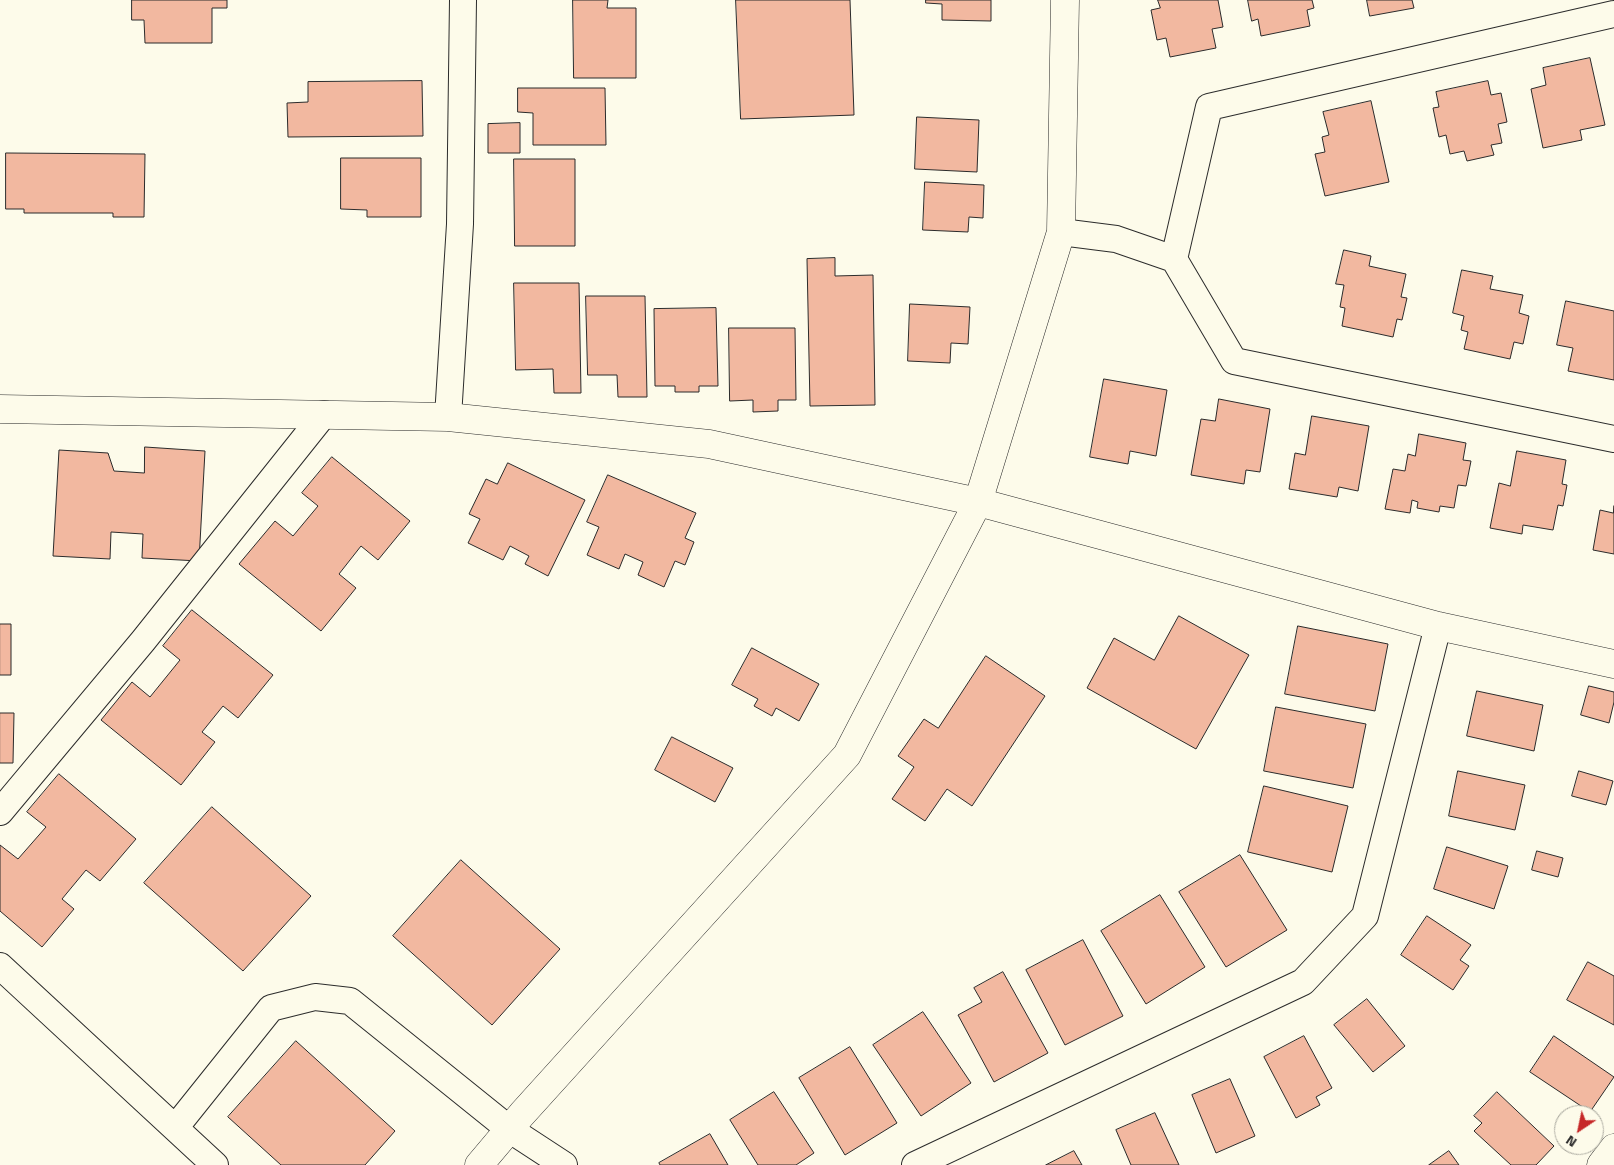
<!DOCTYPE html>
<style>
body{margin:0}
#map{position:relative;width:1614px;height:1165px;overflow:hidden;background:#fdfbea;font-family:"Titillium Web",sans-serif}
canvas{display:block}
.north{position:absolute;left:1554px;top:1105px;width:50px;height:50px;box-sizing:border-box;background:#fdfbea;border:1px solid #a9a89e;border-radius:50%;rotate:214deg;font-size:14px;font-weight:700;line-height:20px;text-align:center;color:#2b2b2b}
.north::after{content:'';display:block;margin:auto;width:18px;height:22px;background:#c62828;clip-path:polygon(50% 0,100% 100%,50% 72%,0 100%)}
</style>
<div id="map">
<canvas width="1614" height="1165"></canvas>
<div class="north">N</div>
</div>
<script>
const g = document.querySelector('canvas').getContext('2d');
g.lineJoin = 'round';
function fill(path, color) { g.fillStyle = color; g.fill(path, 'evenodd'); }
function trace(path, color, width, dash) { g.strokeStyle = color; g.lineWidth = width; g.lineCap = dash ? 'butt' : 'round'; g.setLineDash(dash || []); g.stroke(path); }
const building = new Path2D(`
 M132 0H227V8H212V43H145L144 20H132Z
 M573 0H608L607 8H636V78H574Z
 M736 0H850L854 115 741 119Z
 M926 0H991V21L942 20V4L926 3Z
 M1158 0H1218L1223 27 1212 29 1216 48 1170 57 1166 38 1157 40 1151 10 1160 8Z
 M1248 0H1312L1314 8 1307 10 1310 26 1261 36 1258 19 1252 21Z
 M1367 0H1412L1414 8 1370 16Z
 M1590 58 1605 125 1580 130 1582 140 1543 148 1531 89 1546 85 1543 68Z
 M422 81 423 136 288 137 287 103 308 102V82Z
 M1488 81 1491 95 1501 93 1507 122 1498 124 1502 143 1491 145 1494 155 1467 161 1464 151 1450 154 1446 135 1439 137 1433 108 1439 107 1436 92Z
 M518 88H605L606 145H533V113L518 112Z
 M1371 101 1389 182 1325 196 1315 154 1325 152 1322 137 1329 135 1323 112Z
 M917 117 979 120 977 172 915 169Z
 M520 123V153H488V124Z
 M6 153 145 154 144 217H113V213H24V209H6Z
 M341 158H421V217H367V210L341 209Z
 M514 159H575V246H515Z
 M925 182 984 185 983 218 969 217 968 232 923 230Z
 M1344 250 1371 256 1369 266 1406 274 1401 297 1407 298 1402 320 1397 319 1393 337 1342 326 1345 308 1340 307 1344 285 1336 284Z
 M835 258V276L873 275 875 405 810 406 807 259Z
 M1462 270 1493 276 1490 289 1523 295 1519 313 1529 316 1523 344 1514 342 1510 359 1464 349 1468 332 1461 330 1464 316 1453 313Z
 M514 283H579L581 393H554L553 369 516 370Z
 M586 296H645L647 397H618L617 375H588Z
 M1566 301 1614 311V380L1568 371 1573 348 1557 345Z
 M910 304 970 307 968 344 951 343 950 363 908 361Z
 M716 308 718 386H699V392H675V386H655L654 309Z
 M729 328H795L796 400H778V411L753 412V400L730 401Z
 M1104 379 1167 390 1156 456 1130 451 1128 464 1090 457Z
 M1219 399 1270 409 1260 472 1246 470 1244 484 1191 475 1201 419 1215 421Z
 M1312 416 1369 426 1358 491 1339 487 1337 497 1289 489 1295 453 1305 455Z
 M1419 434 1466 443 1463 460 1471 461 1466 486 1458 485 1454 508 1440 506 1439 512 1417 508 1418 502 1412 500 1410 513 1385 509 1393 469 1405 471 1408 454 1415 456Z
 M145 447 205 451 199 561 142 558 143 534 111 532 110 559 53 556 59 450 108 453 114 471 144 473Z
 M1517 451 1566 460 1562 484 1567 485 1563 506 1558 505 1553 530 1523 525 1522 534 1490 528 1499 483 1510 486Z
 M332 457 410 521 378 560 361 546 339 574 356 588 321 631 239 564 275 521 293 536 318 506 302 493Z
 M508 463 585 500 548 576 525 564 529 556 510 546 503 560 468 543 480 519 469 514 486 479 497 484Z
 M608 475 696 513 685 538 694 542 685 565 675 561 664 587 638 575 643 562 625 554 619 569 587 555 599 527 587 522Z
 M1614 506V554L1593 550 1600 510 1613 513Z
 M192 610 273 675 238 718 223 706 202 732 215 742 181 785 101 720 132 682 150 697 180 660 163 646Z
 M1179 616 1249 655 1196 749 1087 688 1114 638 1154 660Z
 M0 624H11V675H0Z
 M1298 626 1388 644 1375 711 1285 694Z
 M752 648 819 684 799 721 776 708 772 716 754 706 758 699 732 685Z
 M986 656 1045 696 972 806 947 789 925 821 892 799 914 767 898 756 924 719 938 728Z
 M1589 686 1614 692V702L1609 723 1581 715Z
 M1477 691 1543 705 1534 751 1467 736Z
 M1276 707 1366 724 1353 788 1264 771Z
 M0 713H14L13 763H0Z
 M672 737 733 768 715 802 655 770Z
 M1458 771 1525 785 1515 830 1449 816Z
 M1579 771 1613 781 1606 805 1572 796Z
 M59 774 136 839 100 881 86 870 62 899 74 909 42 947 0 911V845L18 859 46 827 27 812Z
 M1264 786 1348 806 1332 872 1248 852Z
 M212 807 311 896 243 971 144 883Z
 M1447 847 1508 866 1494 909 1434 889Z
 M1537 851 1563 858 1558 877 1532 870Z
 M1240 855 1287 930 1226 967 1179 892Z
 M461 860 560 949 492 1025 393 936Z
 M1160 895 1205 967 1146 1004 1101 931Z
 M1427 916 1471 945 1460 960 1469 966 1453 990 1401 955Z
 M1083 940 1123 1016 1065 1045 1026 970Z
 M1588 962 1614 976V1025L1567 1000Z
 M1003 972 1048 1053 994 1082 958 1015 982 1002 974 988Z
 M1367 999 1405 1046 1373 1072 1334 1025Z
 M923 1012 971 1083 921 1116 873 1045Z
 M1304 1036 1332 1088 1316 1097 1320 1105 1296 1118 1264 1057Z
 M1554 1036 1614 1077 1590 1112 1530 1072Z
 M296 1041 395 1131 365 1165H281L228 1117Z
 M850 1047 897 1123 845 1155 799 1078Z
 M1230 1079 1255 1136 1216 1153 1192 1095Z
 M774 1092 814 1153 796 1165H758L730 1120Z
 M1497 1092 1554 1146 1536 1165H1511L1474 1131 1482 1123 1474 1116Z
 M1155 1113 1179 1165H1131L1116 1130Z
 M710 1134 728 1165H660L659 1163Z
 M1074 1151 1082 1165H1046Z
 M1449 1151 1459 1165H1429Z`);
const minor = new Path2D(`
 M1614 14 1209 107 1174 259 1234 361 1614 439
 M1061 232 1116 239 1174 259
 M448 417 460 224 463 0
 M0 812 143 641 324 414
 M0 966 215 1165
 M175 1128 271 1008 315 997 350 1001 509 1129 564 1165
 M915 1165 1303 982 1365 916 1438 626`);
const tertiary = new Path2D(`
 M479 1165 522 1114 847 755 978 502 1061 232 1065 0`);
const secondary = new Path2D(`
 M0 409 448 417 709 444 978 502 1438 626 1614 664
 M1601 1165 1614 1148`);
fill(building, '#f2b8a0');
trace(building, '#2b2b2b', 1);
trace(minor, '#2b2b2b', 28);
trace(tertiary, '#2b2b2b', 29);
trace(secondary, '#2b2b2b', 29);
trace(minor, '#fdfbea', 26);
trace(tertiary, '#fdfbea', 28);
trace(secondary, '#fdfbea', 28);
</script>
